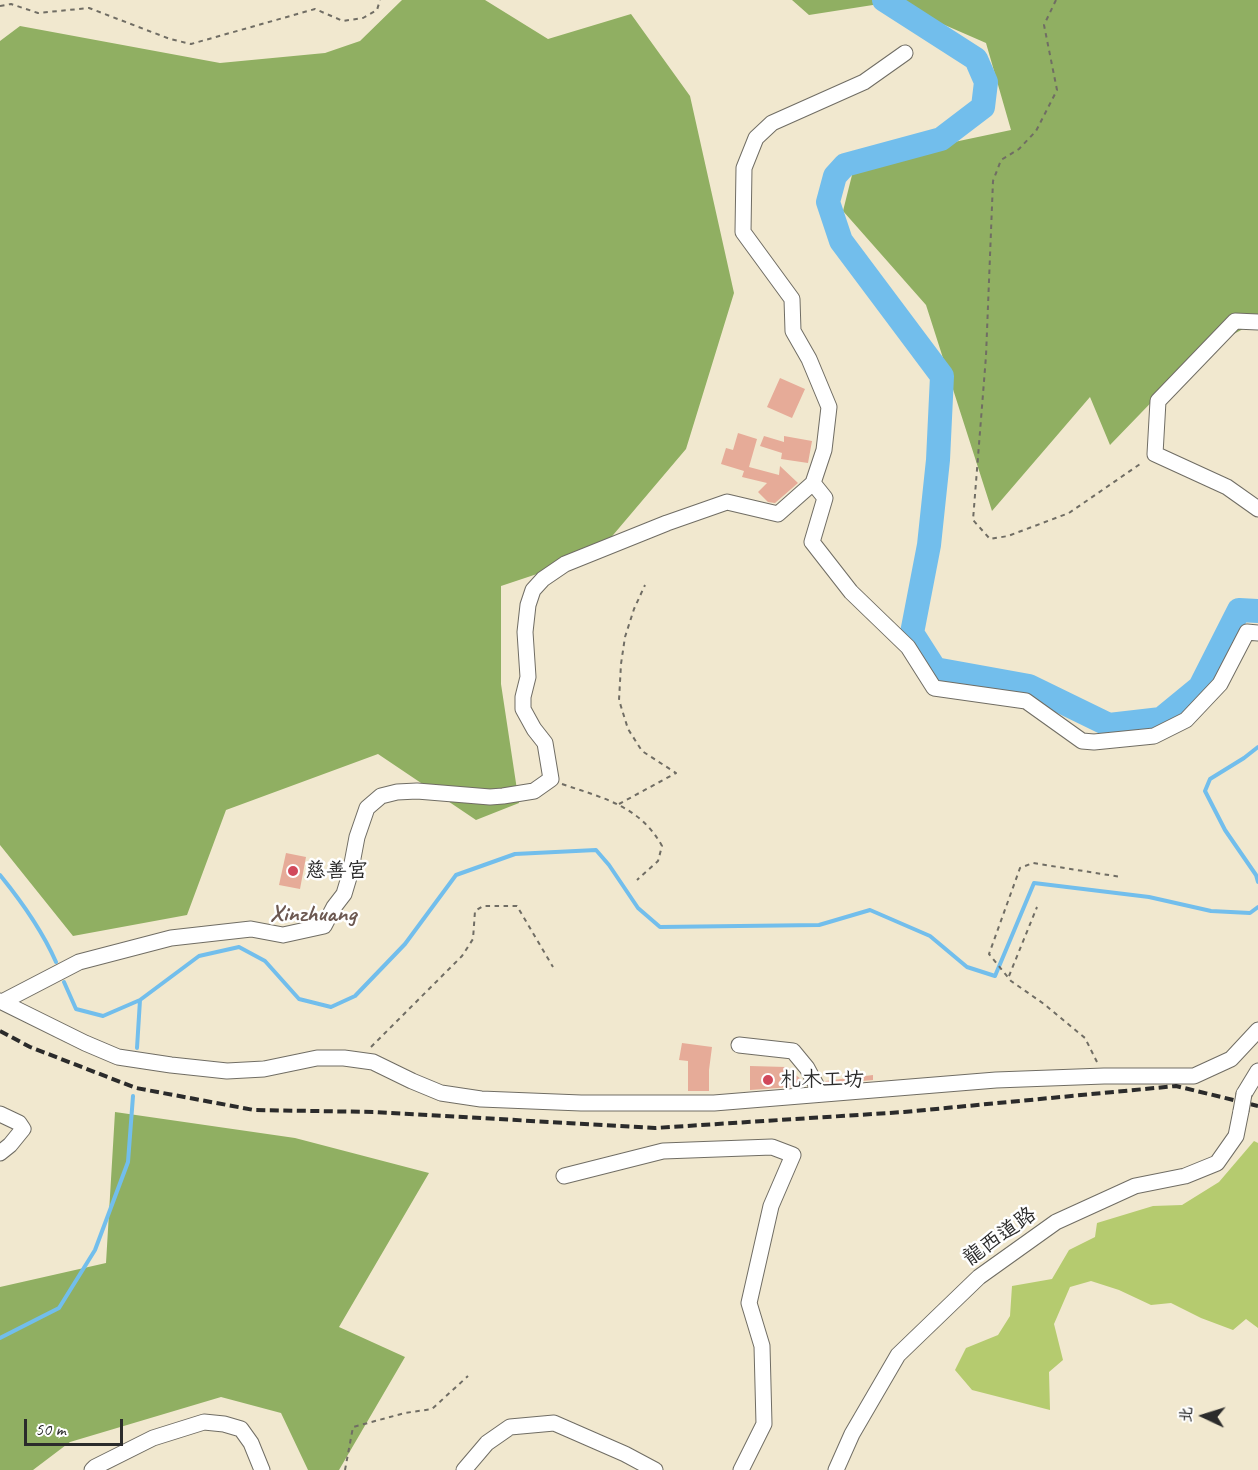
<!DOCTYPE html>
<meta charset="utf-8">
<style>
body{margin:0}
#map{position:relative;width:1258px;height:1470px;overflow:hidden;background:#f1e8cf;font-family:Caveat,"LXGW WenKai TC",sans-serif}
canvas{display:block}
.north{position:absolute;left:1174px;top:1386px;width:60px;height:60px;-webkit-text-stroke:4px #fff;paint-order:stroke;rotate:274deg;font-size:16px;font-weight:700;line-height:24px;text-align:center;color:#2b2b2b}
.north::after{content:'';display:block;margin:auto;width:21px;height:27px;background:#2b2b2b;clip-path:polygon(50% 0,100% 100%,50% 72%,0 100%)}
.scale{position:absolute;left:24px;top:1419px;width:99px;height:27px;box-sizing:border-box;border:3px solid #2b2b2b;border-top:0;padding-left:8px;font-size:18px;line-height:21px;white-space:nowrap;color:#2b2b2b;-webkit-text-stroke:4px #fff;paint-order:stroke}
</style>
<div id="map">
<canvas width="1258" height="1470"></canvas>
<div class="north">北</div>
<div class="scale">50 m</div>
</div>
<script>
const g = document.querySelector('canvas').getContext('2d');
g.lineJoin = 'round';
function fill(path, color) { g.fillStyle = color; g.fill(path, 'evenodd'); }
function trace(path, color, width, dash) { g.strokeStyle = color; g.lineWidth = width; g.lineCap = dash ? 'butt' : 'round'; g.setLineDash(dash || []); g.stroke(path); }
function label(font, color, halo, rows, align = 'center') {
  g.font = font + ' Caveat,"LXGW WenKai TC",sans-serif'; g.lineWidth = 5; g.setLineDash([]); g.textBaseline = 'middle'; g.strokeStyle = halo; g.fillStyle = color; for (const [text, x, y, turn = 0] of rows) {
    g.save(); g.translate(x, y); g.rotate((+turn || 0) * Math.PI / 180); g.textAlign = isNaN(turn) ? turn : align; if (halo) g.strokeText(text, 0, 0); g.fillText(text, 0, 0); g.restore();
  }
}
const green = new Path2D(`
 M1254 1141 1258 1143V1328L1246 1319 1233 1330 1201 1318 1171 1303 1151 1305 1119 1290 1091 1281 1070 1287 1054 1324 1063 1360 1049 1372 1050 1410 972 1390 955 1370 966 1348 998 1335 1010 1316 1012 1286 1052 1279 1069 1250 1095 1237 1097 1223 1153 1206 1182 1205 1219 1182Z`);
const forest = new Path2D(`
 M402 0H485L548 39 631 14 690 96 734 293 686 449 597 554 501 586V684L519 803 476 820 378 754 226 810 187 915 73 936 0 845V41L20 26 220 63 325 53 360 41Z
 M792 0H1258V321L1200 352 1110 445 1090 397 992 511 926 305 843 211 855 163 1011 130 986 43 892 2 809 15Z
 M115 1112 295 1138 429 1173 339 1327 405 1357 339 1470H308L281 1413 221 1397 70 1442 33 1470H0V1287L106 1263Z`);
const stream = new Path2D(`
 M1258 747 1244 758 1210 779 1205 791 1225 830 1256 875 1258 882
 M0 875C22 902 42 930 56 962
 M64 982 76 1009 103 1016 140 1000 199 956 239 947 265 961 299 999 331 1007 355 996 405 944 456 875 515 854 596 850 609 865 638 908 660 927 819 925 870 910 930 936 967 967 995 976 1034 883 1149 897 1211 911 1250 913 1258 907
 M137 1048 140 1000
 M0 1338 59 1308 95 1250 128 1162 133 1096`);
const river = new Path2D(`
 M884 0 976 59 986 82 983 107 941 139 845 165 835 176 828 202 841 241 942 376 938 460 929 545 912 633 935 669 1029 686 1109 725 1161 719 1200 687 1239 610 1258 611`);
const building = new Path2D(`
 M780 378 805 389 792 418 767 407Z
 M738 433 757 439 749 467 779 475 780 466 798 483 775 503 768 502 758 492 767 483 742 477 744 471 721 464 726 448 733 450Z
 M764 436 784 442V436L812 441 808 463 781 459 782 453 760 446Z
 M286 853 306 857 300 889 279 885Z
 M682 1043 712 1047 709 1070V1091H688V1061L679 1060Z
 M750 1066 786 1067 802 1080 805 1086 750 1090Z
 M873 1075V1080L827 1084 825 1081Z`);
const path = new Path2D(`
 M1056 0 1044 25 1057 90 1036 131 1019 149 1001 160 993 181 986 356 973 520 990 539 1008 536 1069 513 1143 462
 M0 6 11 4 38 13 89 8 170 39 191 44 315 9 343 21 363 18 377 10 380 0
 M562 784C603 798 640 806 662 846L658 861 637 880
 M619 804 676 773 642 751 628 729 619 700 621 664 625 637 634 609 645 585
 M1009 976 1037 907
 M371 1047 462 956 473 939 475 911 483 906H517L553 967
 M1097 1062 1085 1038 1044 1004 1011 981 989 954 1020 868 1033 863 1121 877
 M345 1470 353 1427 405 1413 432 1409 468 1376`);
const minor = new Path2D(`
 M905 53 864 82 772 123 756 138 744 168 743 232 792 299 793 331 809 359 829 407 824 450 813 483 825 498 812 542 851 592 908 647 934 688 1026 701 1082 741 1094 742 1154 736 1186 720 1220 684 1247 632 1258 633
 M1258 322 1235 321 1158 401 1155 454 1227 487 1258 509
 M0 1001 85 1043 118 1057 171 1065 227 1071 264 1069 317 1058H344L373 1062 412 1081 441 1093 481 1099 581 1103H714L996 1080 1104 1076H1194L1231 1059 1258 1030
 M2 1002 79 962 171 938 251 929 283 935 324 926 334 907 344 894 350 874 357 837 367 808 381 796 397 792 417 791 490 797 503 796 534 791 551 779 545 743 534 729 523 709V697L528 677 525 632 528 605 533 590 543 579 565 564 667 523 727 502 778 514 813 483
 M739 1045 793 1051 807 1068 821 1094
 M1244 1094 1258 1071
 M0 1114 19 1123 23 1129 10 1145 0 1153
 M564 1176 663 1151 772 1147 793 1155 771 1206 749 1303 762 1346 764 1424 741 1470
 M92 1470 95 1467 153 1438 204 1422 224 1424 241 1429 251 1443 262 1470
 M464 1470 487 1443 510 1427 554 1423 625 1454 655 1470
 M836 1470 852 1434 898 1355 979 1277 1056 1222 1135 1186 1185 1176 1217 1163 1236 1136 1241 1111`);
const rail = new Path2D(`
 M0 1031 30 1047 136 1088 254 1110 375 1112 655 1128 904 1112 1176 1086 1258 1106`);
const minorBridge = new Path2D(`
 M1241 1111 1244 1094`);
const markers = [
 [293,871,6,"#d1495b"],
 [768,1080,6,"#d1495b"]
];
const poiNames = [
 ["慈善宮",305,871],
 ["札木工坊",780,1080]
];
const streetNames = [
 ["龍西道路",1000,1237,-36]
];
const quarterNames = [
 ["Xinzhuang",313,915]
];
fill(green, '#b5cb6f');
fill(forest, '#90af62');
trace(stream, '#72beec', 4);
trace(river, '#72beec', 24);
fill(building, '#e6ab98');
trace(minor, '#706d64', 17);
trace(path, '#706d64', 2, [4.5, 4.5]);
trace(minor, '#fff', 15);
trace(rail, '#2b2b2b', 4, [9, 4.5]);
trace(minorBridge, '#706d64', 17, []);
trace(minorBridge, '#fff', 15);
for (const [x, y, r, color] of markers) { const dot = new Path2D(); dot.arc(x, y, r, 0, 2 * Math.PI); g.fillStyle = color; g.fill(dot); trace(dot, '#fff', 2); }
label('21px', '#2b2b2b', '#fff', poiNames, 'left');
label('21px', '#2b2b2b', '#fff', streetNames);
label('bold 24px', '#6c5851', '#fff', quarterNames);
</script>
